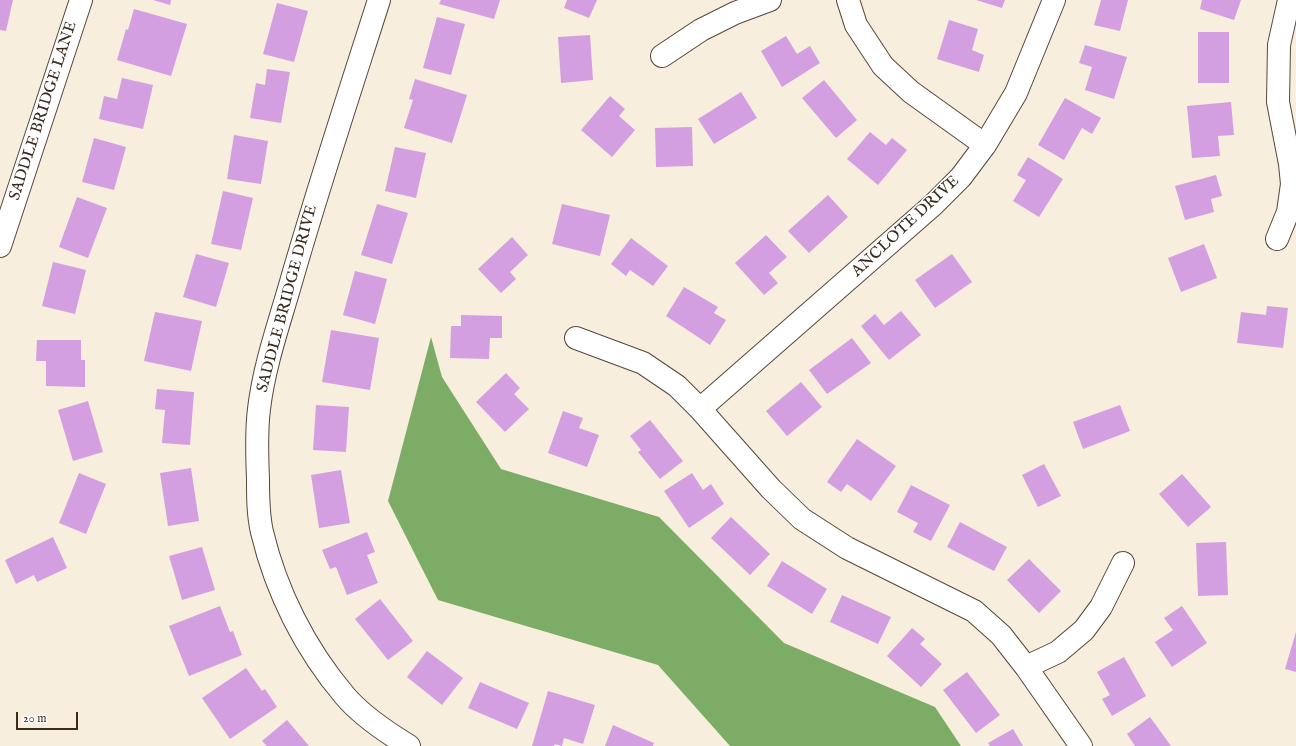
<!DOCTYPE html>
<style>
body{margin:0}
#map{position:relative;width:1296px;height:746px;overflow:hidden;background:#f7eedd;font-family:"IM FELL English",serif}
canvas{display:block}
.scale{position:absolute;left:16px;top:712px;width:62px;height:18px;box-sizing:border-box;border:2px solid #3b2a1e;border-top:0;padding-left:5px;font-size:12px;line-height:14px;white-space:nowrap;color:#3b2a1e;-webkit-text-stroke:3px #fff;paint-order:stroke}
</style>
<div id="map">
<canvas width="1296" height="746"></canvas>
<div class="scale">20 m</div>
</div>
<script>
const g = document.querySelector('canvas').getContext('2d');
g.lineJoin = 'round';
function fill(path, color) { g.fillStyle = color; g.fill(path, 'evenodd'); }
function trace(path, color, width, dash) { g.strokeStyle = color; g.lineWidth = width; g.lineCap = dash ? 'butt' : 'round'; g.setLineDash(dash || []); g.stroke(path); }
function label(font, color, halo, rows, align = 'center') {
  g.font = font + ' "IM FELL English",serif'; g.lineWidth = 3; g.setLineDash([]); g.textBaseline = 'middle'; g.strokeStyle = halo; g.fillStyle = color; for (const [text, x, y, turn = 0] of rows) {
    g.save(); g.translate(x, y); g.rotate((+turn || 0) * Math.PI / 180); g.textAlign = isNaN(turn) ? turn : align; if (halo) g.strokeText(text, 0, 0); g.fillText(text, 0, 0); g.restore();
  }
}
const forest = new Path2D(`
 M431 337 442 377 501 469 659 517 784 643 935 707 961 746H730L658 665 438 600 388 501Z`);
const building = new Path2D(`
 M0 0H13L6 31 0 30Z
 M153 0H171L170 5Z
 M441 0H500L494 19 439 4Z
 M567 0H597L589 18 564 8Z
 M976 0H1005L1002 8Z
 M1101 0H1128L1120 31 1094 25Z
 M1202 0H1241L1234 20 1200 9Z
 M277 3 308 11 294 62 263 54Z
 M134 9 187 24 171 76 117 60 126 29 128 30Z
 M437 17 465 24 451 75 423 68Z
 M949 20 978 29 972 50 984 55 979 72 937 59Z
 M1198 32H1229V83H1198Z
 M590 35 593 80 561 83 558 37Z
 M786 36 797 54 810 46 820 63 782 87 761 51Z
 M1085 45 1127 57 1114 99 1085 90 1092 67 1079 63Z
 M267 69 290 72 281 123 250 118 256 83 265 85Z
 M122 78 153 85 143 129 99 119 104 96 117 99Z
 M415 79 467 95 452 143 404 128 413 100 409 99Z
 M824 80 857 120 836 138 802 98Z
 M741 92 757 118 714 144 698 119Z
 M610 96 625 109 619 116 635 130 612 157 581 130Z
 M1065 98 1101 118 1092 134 1082 128 1064 160 1038 145Z
 M1231 102 1234 135 1218 136 1220 156 1192 158 1187 106Z
 M692 127 693 166 656 167 655 128Z
 M870 132 886 145 892 138 907 150 878 185 847 159Z
 M234 135 268 141 261 184 227 179Z
 M94 138 126 147 114 190 82 182Z
 M395 147 426 153 416 198 385 191Z
 M1028 157 1063 179 1039 217 1013 201 1026 180 1017 175Z
 M1216 175 1222 196 1211 199 1214 212 1185 220 1175 186Z
 M223 191 253 198 241 250 211 244Z
 M828 195 848 217 809 253 788 231Z
 M77 197 107 208 88 258 59 247Z
 M377 204 408 213 392 264 361 255Z
 M562 204 610 215 600 256 552 244Z
 M766 235 787 257 769 273 778 283 764 295 735 263Z
 M512 237 528 255 510 272 516 279 501 293 478 269Z
 M631 238 668 266 653 286 630 270 626 276 611 264Z
 M1204 244 1217 278 1181 292 1168 258Z
 M196 254 229 263 216 307 183 297Z
 M952 254 972 282 935 308 915 280Z
 M53 262 86 270 75 314 42 306Z
 M355 271 387 279 375 324 343 315Z
 M684 287 718 307 714 313 726 320 710 345 666 316Z
 M1267 306 1288 308 1283 348 1237 343 1241 312 1266 315Z
 M901 311 921 335 889 360 861 326 875 314 884 325Z
 M155 312 202 321 191 371 144 361Z
 M461 315 502 316V338H490L489 359 450 358 451 326H461Z
 M331 330 379 338 370 390 322 382Z
 M852 338 871 363 827 394 809 370Z
 M37 340H81V360H85V387L46 386V361H36Z
 M506 373 520 388 514 394 529 409 505 432 476 402Z
 M801 382 822 407 787 436 766 411Z
 M157 389 194 392 190 445 162 443 165 410 155 409Z
 M88 401 103 452 73 461 58 410Z
 M316 405 349 407 346 452 313 450Z
 M1120 405 1130 431 1083 449 1073 422Z
 M563 411 583 418 579 428 599 435 587 467 548 453Z
 M650 420 683 461 660 479 638 452 641 450 630 436Z
 M857 439 896 466 871 501 847 484 841 492 827 482Z
 M1044 464 1061 496 1038 507 1022 475Z
 M191 468 199 521 168 526 160 473Z
 M341 470 350 523 319 528 311 475Z
 M79 473 106 484 86 534 59 523Z
 M692 473 703 490 711 484 724 504 689 528 664 491Z
 M1182 474 1211 507 1188 527 1159 494Z
 M911 485 950 505 931 541 913 532 918 523 897 512Z
 M731 517 770 554 750 575 711 538Z
 M960 522 1007 547 994 571 947 547Z
 M367 532 375 552 367 555 378 583 347 595 336 567 330 569 322 550Z
 M53 537 67 568 37 582 34 575 16 584 5 560Z
 M1226 542 1228 595 1198 596 1196 543Z
 M202 547 215 590 182 600 169 556Z
 M1029 559 1061 591 1039 613 1007 580Z
 M782 561 827 589 812 614 767 586Z
 M842 595 891 617 878 644 830 622Z
 M380 599 413 641 388 660 355 619Z
 M220 606 230 632 233 631 242 655 189 676 169 626Z
 M1182 606 1207 643 1172 667 1155 642 1173 630 1164 618Z
 M912 628 925 639 920 644 942 664 921 687 887 656Z
 M1296 632V672L1285 669Z
 M427 651 463 678 442 705 407 677Z
 M1124 657 1146 696 1112 716 1102 699 1110 695 1097 672Z
 M246 668 262 691 265 689 277 707 230 739 202 698Z
 M967 672 1000 715 976 733 943 690Z
 M480 682 529 703 517 729 468 708Z
 M548 691 595 705 583 744 564 738 562 746 555 744 554 746H532Z
 M1150 717 1171 746H1135L1127 734Z
 M287 720 309 746H267L262 741Z
 M613 725 654 743 653 746H605Z
 M1013 729 1023 746H990L988 743Z`);
const street = new Path2D(`
 M379 0C349 94 318 188 291 282 279 324 264 366 259 409 256 433 257 456 258 479 258 497 258 515 262 532 276 591 305 649 345 696 362 716 386 732 409 746
 M848 0 856 25 883 66 911 92 985 145
 M662 56 701 30 735 13 770 0
 M1277 239 1288 212 1292 184 1290 164 1278 102 1279 45 1289 0
 M0 246 81 0
 M576 338 643 363 677 386 700 409 771 489 802 519 847 548 974 611 1001 635 1026 667 1081 746
 M700 409 933 205 961 177 985 145 1016 93 1054 0
 M1026 667 1058 652 1084 630 1101 607 1123 563`);
const streetNames = [
 ["SADDLE BRIDGE LANE",44,111,-72],
 ["ANCLOTE DRIVE",906,227,-43],
 ["SADDLE BRIDGE DRIVE",288,299,-75]
];
fill(forest, '#7cac66');
fill(building, '#d49fe1');
trace(street, '#57473b', 24);
trace(street, '#fff', 22);
label('16px', '#3b2a1e', '#fff', streetNames);
</script>
